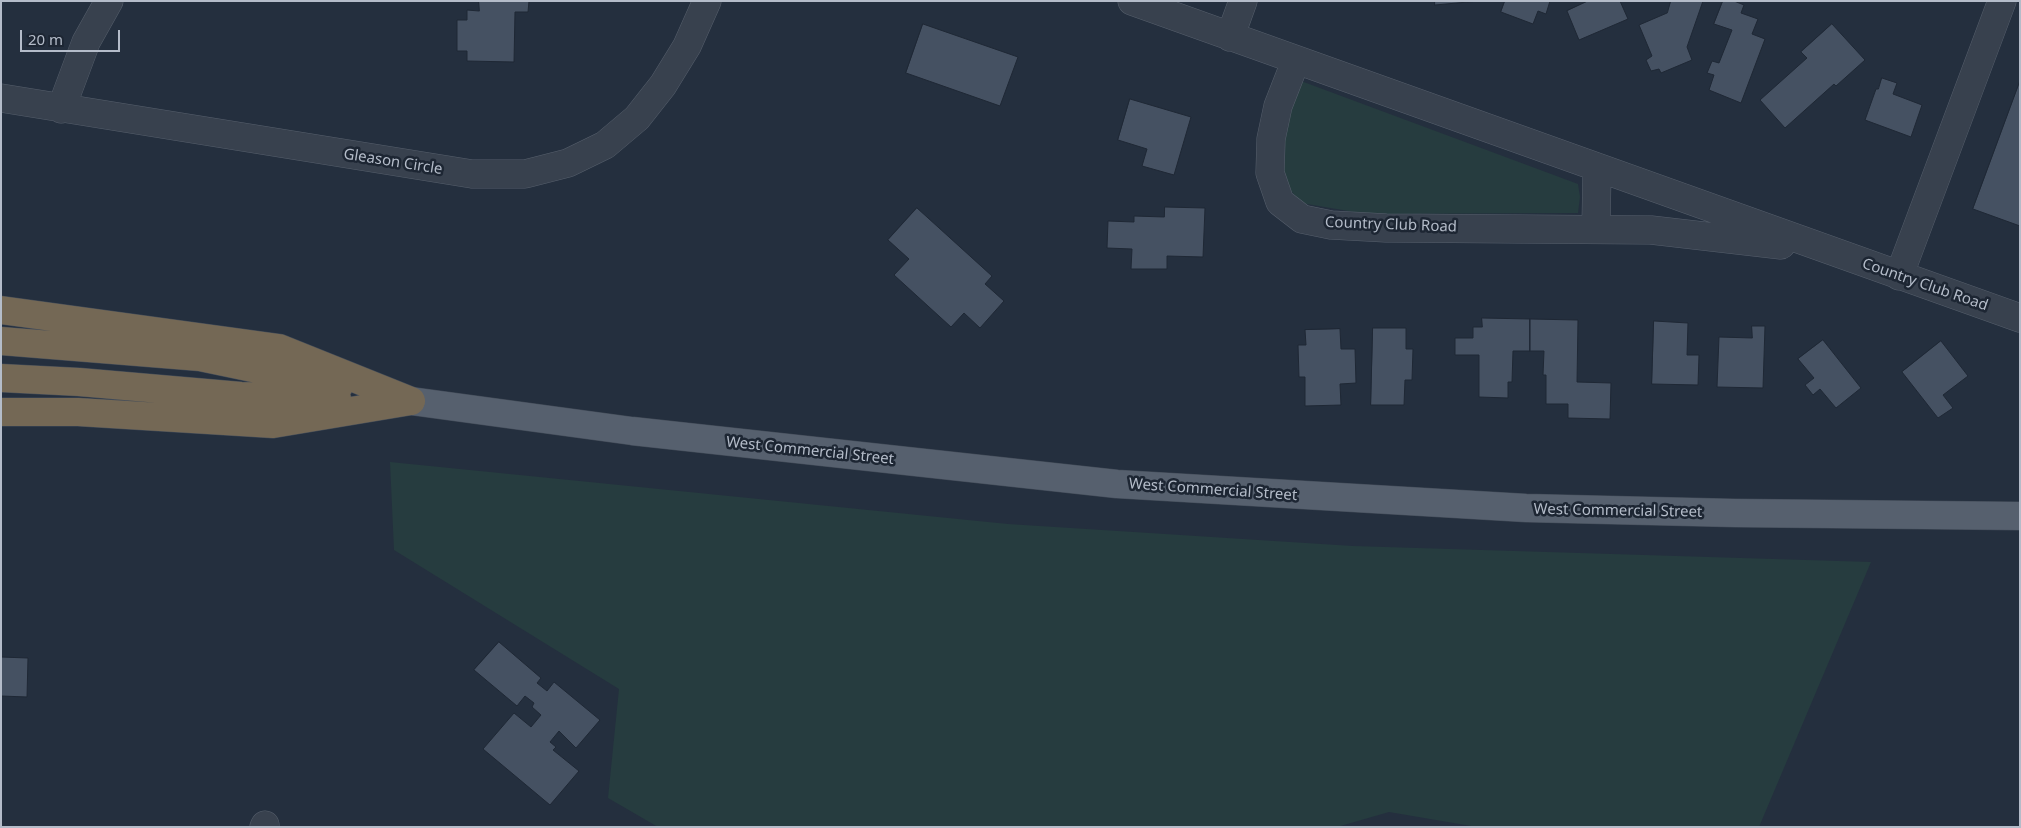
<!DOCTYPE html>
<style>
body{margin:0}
#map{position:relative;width:2021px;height:828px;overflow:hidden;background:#242f3e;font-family:"Noto Sans",sans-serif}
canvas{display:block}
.frame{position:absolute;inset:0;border:2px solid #b4bcc9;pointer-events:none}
.scale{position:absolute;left:20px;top:30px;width:100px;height:22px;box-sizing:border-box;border:2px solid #b4bcc9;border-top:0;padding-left:6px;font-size:15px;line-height:18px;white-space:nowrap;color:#b4bcc9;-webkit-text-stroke:4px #1d2633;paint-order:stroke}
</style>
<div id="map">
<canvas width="2021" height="828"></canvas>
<div class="frame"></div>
<div class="scale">20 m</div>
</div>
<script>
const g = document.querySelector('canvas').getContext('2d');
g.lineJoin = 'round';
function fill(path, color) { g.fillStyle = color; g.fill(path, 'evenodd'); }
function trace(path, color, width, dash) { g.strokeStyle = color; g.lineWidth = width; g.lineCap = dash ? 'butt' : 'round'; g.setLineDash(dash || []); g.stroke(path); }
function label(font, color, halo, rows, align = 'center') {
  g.font = font + ' "Noto Sans",sans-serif'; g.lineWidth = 5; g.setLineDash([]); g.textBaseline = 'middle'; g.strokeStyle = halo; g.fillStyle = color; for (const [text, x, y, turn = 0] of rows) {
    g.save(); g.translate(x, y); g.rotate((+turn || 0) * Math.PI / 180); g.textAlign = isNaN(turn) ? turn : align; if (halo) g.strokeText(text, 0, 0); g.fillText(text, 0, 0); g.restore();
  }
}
const green = new Path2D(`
 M1301 81 1578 184 1580 197 1578 213 1366 214 1301 203C1297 197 1289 190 1287 184 1275 148 1288 114 1301 81Z
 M390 462 1008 524 1353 546 1871 562 1759 827H1477L1389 812 1337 827H658L608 798 619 689 394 550Z`);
const building = new Path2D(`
 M479 1H529L528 12H515L514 62 467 61V51H457V20H467V10L479 11Z
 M1435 1H1479L1435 5Z
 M1505 1H1550L1546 14 1538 11 1533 24 1501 12Z
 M1588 1H1620L1628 19 1579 40 1567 11Z
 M1671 1H1703L1687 47 1692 60 1661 73 1659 69 1651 71 1646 60 1652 56 1639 25 1667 13Z
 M1723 1H1734L1744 5 1741 13 1758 19 1752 34 1765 39 1741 103 1709 90 1714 75 1707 73 1712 61 1719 63 1732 30 1714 24Z
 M923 24 1018 57 1000 106 906 73Z
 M1832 24 1865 60 1836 86 1834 84 1785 128 1760 100 1807 58 1801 52Z
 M1882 78 1897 83 1893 94 1922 105 1911 137 1865 120 1876 89H1878Z
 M2020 81V226L1973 209Z
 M1130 99 1191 117 1174 175 1142 166 1147 149 1118 140Z
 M1165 207 1205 208 1203 257 1167 256V269H1131L1132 249 1107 248 1108 221 1134 222V216L1164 217Z
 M917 208 992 276 985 284 1004 301 980 328 964 313 951 327 894 275 909 259 888 240Z
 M1482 318 1530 319V351H1513L1512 382H1508V398L1479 397V355H1455V338H1473V327H1482Z
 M1530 319 1578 320 1577 382 1611 383 1610 419 1568 418V404H1546V375H1543L1544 351H1530Z
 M1654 321 1688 323 1687 355H1699L1698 385 1652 384Z
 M1752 326H1765L1763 388 1717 387 1719 337 1752 338Z
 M1373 328H1406V349H1413L1412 380H1405L1404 405H1371Z
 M1340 329 1341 349H1355L1356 383 1340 384 1341 405 1305 406V377H1299L1298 345H1306L1305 330Z
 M1823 340 1861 388 1836 408 1820 389 1813 395 1805 385 1814 378 1798 359Z
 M1941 341 1968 376 1943 395 1953 408 1938 418 1902 372Z
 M499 642 541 678 537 683 547 691 554 682 600 720 576 748 559 731 550 742 556 747 553 750 579 771 550 805 483 749 514 713 531 727 541 715 532 707 534 703 525 696 517 706 474 670Z
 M1 657 28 658 27 697 1 696Z`);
const minor = new Path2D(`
 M1132 1 2020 318
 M1230 37 1243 1
 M1296 60 1278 106 1271 139 1270 173 1280 202 1302 219 1331 225 1386 228 1651 230 1781 245
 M1 98 472 174H525L568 163 605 145 637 118 663 85 687 46 707 1
 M61 109 86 42 109 1
 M1596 229 1597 168
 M1899 276 2002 1
 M264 827 265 825`);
const major = new Path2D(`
 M411 401 632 431 1117 484 1526 508 1734 513 2020 516`);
const highway = new Path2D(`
 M1 310 279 348 411 401
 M1 341 200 357 339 386
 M1 378 79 382 241 396 337 399
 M1 412H78L273 424 411 401`);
const streetNames = [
 ["Gleason Circle",393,162,9],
 ["Country Club Road",1391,225,2],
 ["Country Club Road",1925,285,19],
 ["West Commercial Street",810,451,6],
 ["West Commercial Street",1213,490,4],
 ["West Commercial Street",1618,511,1]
];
fill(green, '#263c3f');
fill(building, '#455162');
trace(building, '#1f2835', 1);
trace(minor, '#565f6c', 29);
trace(major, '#414a57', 29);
trace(highway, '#434c59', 29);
trace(minor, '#38414e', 28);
trace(major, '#56606e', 28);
trace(highway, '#746855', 28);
label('15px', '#b4bcc9', '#1d2633', streetNames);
</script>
